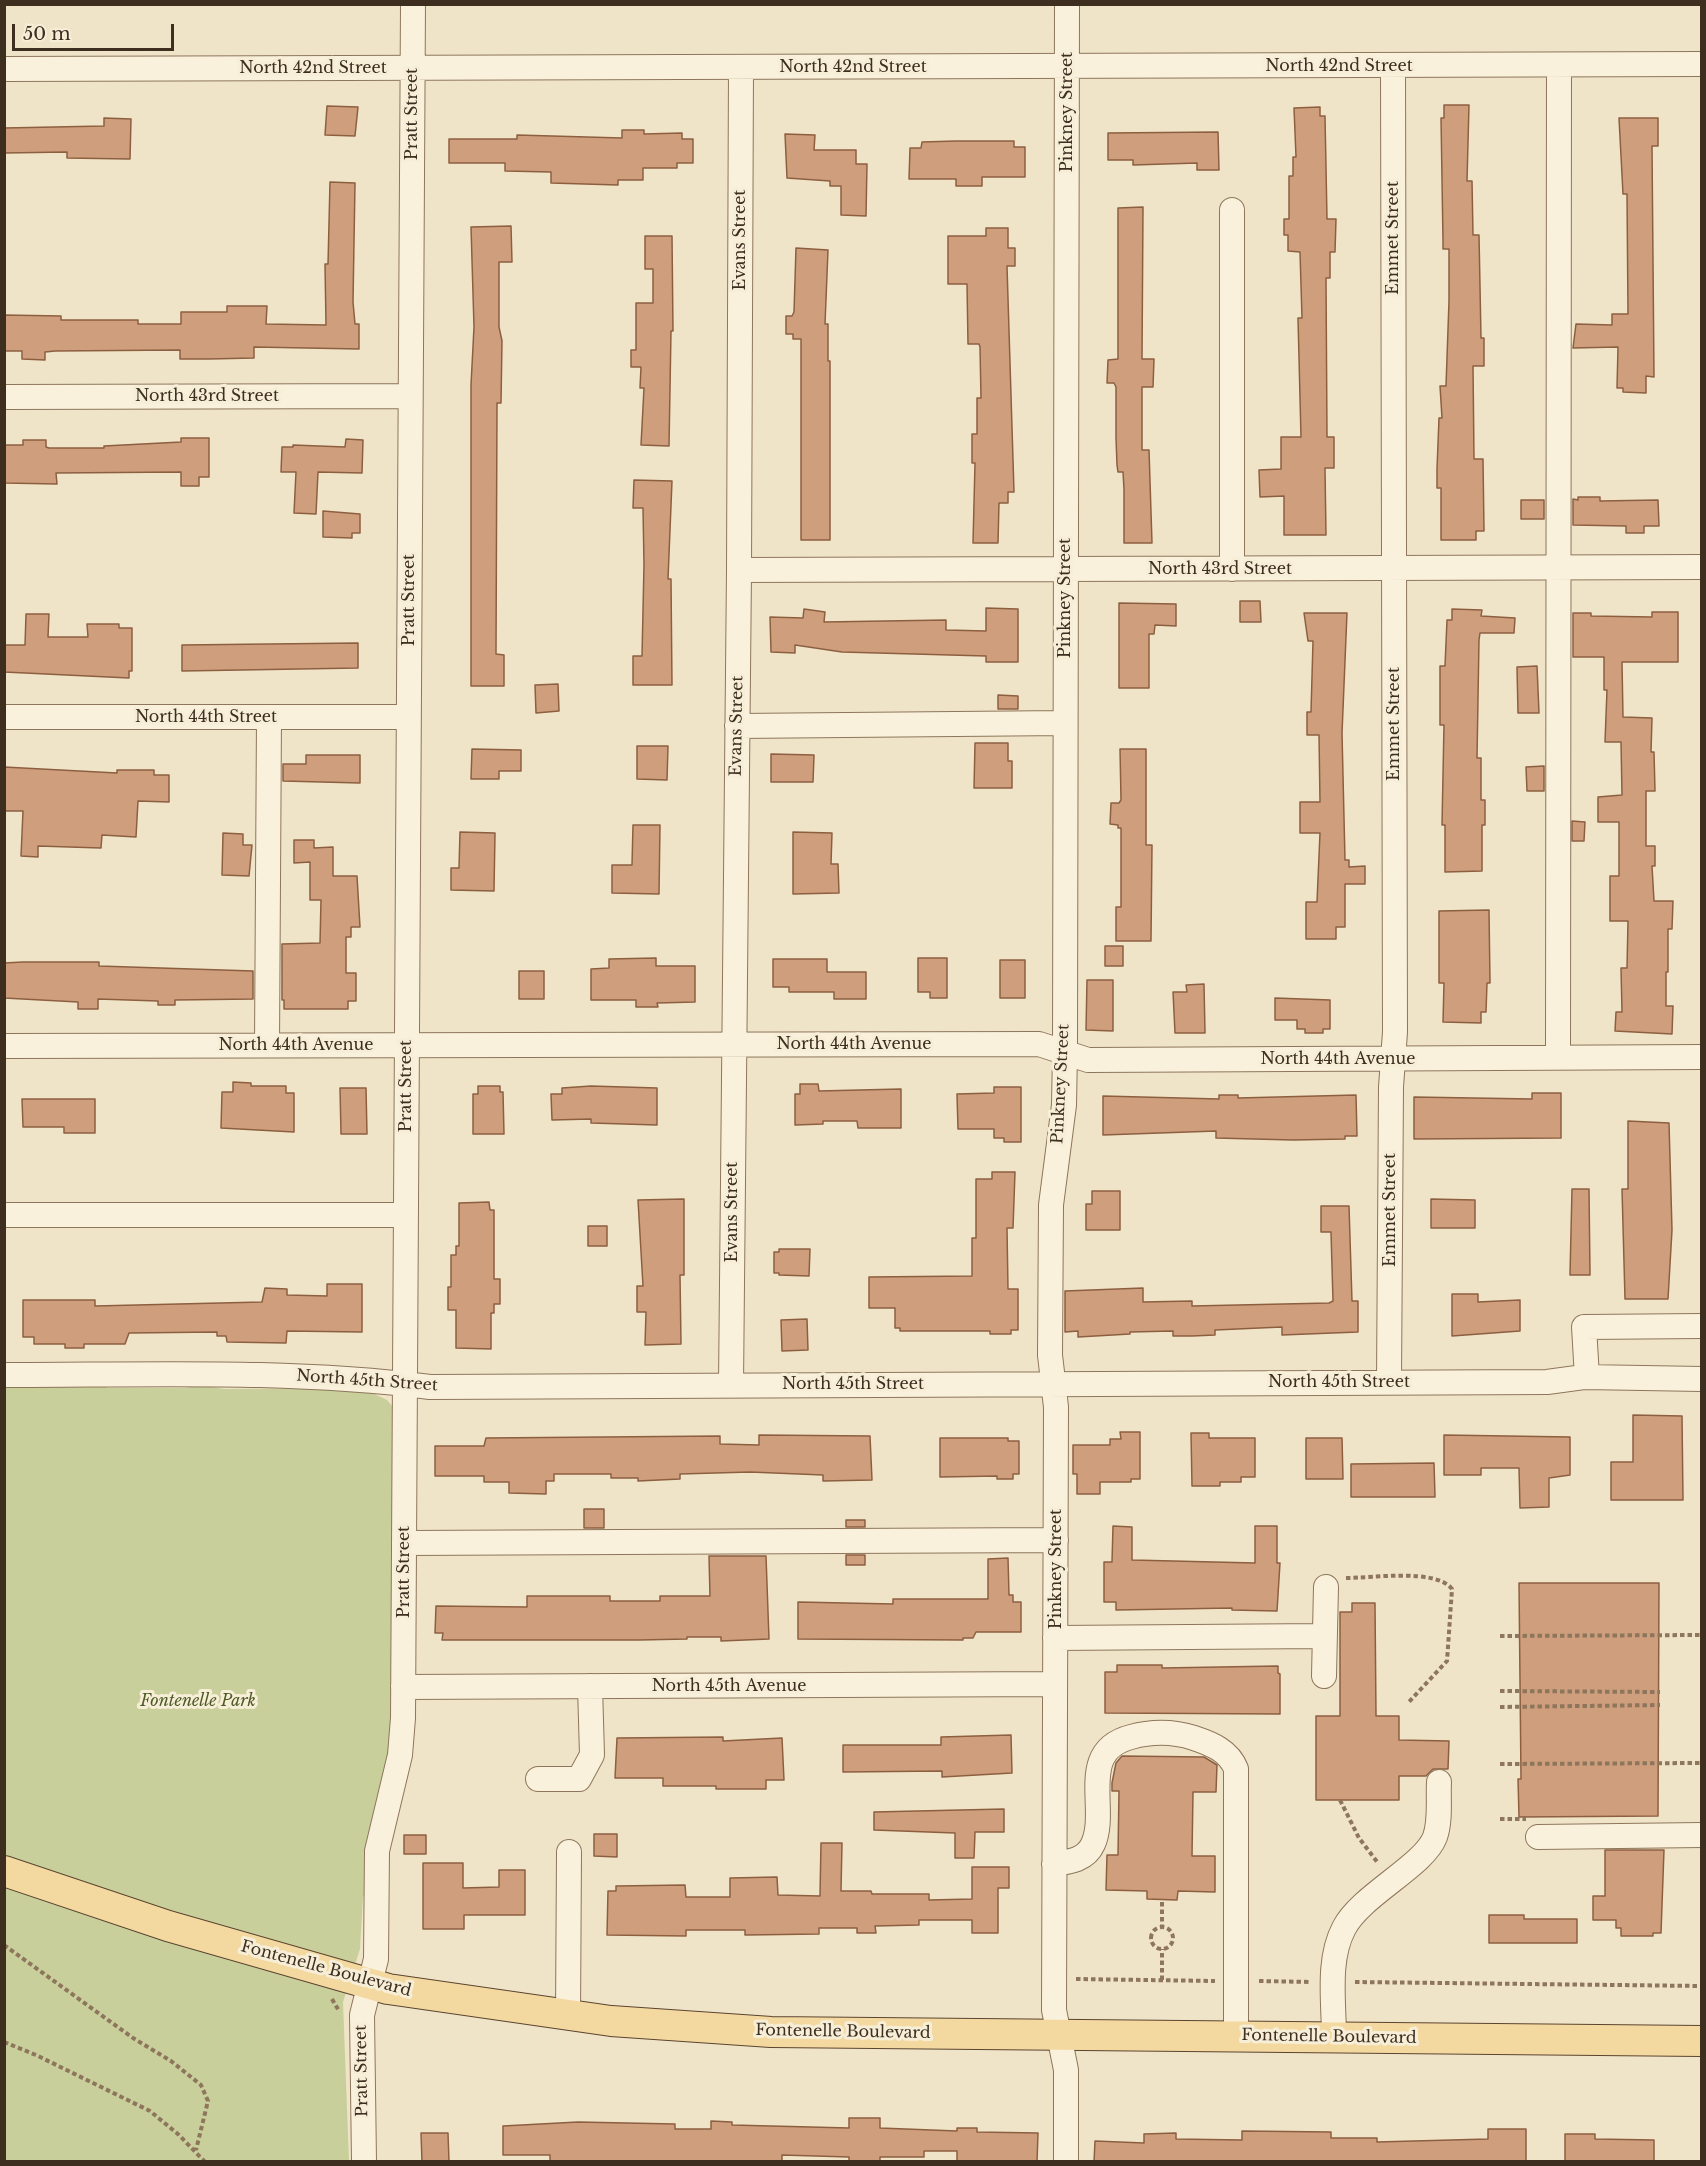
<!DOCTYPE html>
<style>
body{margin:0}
#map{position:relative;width:1706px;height:2166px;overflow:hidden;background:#f0e4c8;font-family:"Libre Baskerville",serif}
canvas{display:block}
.frame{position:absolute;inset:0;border:6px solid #3d2e20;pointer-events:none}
.scale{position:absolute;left:12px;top:24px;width:162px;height:27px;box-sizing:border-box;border:3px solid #3d2e20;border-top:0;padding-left:8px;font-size:18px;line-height:21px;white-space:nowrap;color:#3d2e20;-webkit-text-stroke:4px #f7eed8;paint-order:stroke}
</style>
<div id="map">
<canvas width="1706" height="2166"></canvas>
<div class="frame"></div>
<div class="scale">50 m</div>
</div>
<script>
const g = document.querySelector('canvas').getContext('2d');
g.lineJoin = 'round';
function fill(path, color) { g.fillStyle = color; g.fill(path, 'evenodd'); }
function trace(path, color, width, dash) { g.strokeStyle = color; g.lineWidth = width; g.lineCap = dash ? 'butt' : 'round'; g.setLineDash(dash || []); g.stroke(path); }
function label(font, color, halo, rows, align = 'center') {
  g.font = font + ' "Libre Baskerville",serif'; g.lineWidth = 6; g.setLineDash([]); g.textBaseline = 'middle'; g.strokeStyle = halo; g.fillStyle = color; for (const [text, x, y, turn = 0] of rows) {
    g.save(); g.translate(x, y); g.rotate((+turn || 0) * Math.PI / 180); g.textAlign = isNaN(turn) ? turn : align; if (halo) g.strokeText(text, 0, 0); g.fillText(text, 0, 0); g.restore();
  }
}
const green = new Path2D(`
 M5 1379 108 1383 107 1388H185L199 1385 225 1389 340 1388 368 1391 387 1400 393 1407V1717L369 1891 363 1897 360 1949 343 2002 349 2161 5 2162Z`);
const building = new Path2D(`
 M1444 105H1469L1467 181H1472L1473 235H1479L1481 338H1484V366H1473L1474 459H1483L1484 531H1476V540H1441V488H1437V469L1439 418H1442L1440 386H1446L1449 301V249H1443V241L1441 118H1444Z
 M327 106 358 107 355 136 325 135Z
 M1320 107V116H1325L1327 219H1336L1335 252H1330V278H1326L1327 437H1334V468H1325L1326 535H1284V496L1260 497 1259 470 1281 469V437H1301L1298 318H1302L1300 252 1288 251V235H1284V219H1289V176H1293V157H1296L1294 108Z
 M104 118 131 119 130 159 67 158V152L4 153V128L104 126Z
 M1619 118H1658V146H1652L1654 377 1646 376V393L1623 392V388H1617L1618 347 1573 348 1576 324 1612 325V314H1628L1627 194H1623Z
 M622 130H644V134L682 133V139H693V163H677V168H643V180H618V185L551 183V172L505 171V163H449V139H517V135L622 138Z
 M1218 132 1219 170H1197V163L1133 165V160H1108V133Z
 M785 134 815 135 814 150H856V164H867L866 216 841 215V186H830V181L787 178Z
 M956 141H1014V147H1025V177H982V186H956V179H909L910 148H921L922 142Z
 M330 182 355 183 353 302 355 324H359V349L254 347V358L209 359H180V350L55 351 45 352V360L22 359V351H4V315L61 316V320H138V324H181V312H227V306H267L266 324 326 325 325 264H328Z
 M1143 207 1142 359H1154L1153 387H1142V450H1149L1152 543H1124V489L1123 472H1118L1117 465 1116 438V387L1114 383H1107L1108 360 1118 359V208Z
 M511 226 512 262H499V327L502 341 501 403H497L496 654 504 655V686H471V385L474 327 471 227Z
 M986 228H1008V248H1015V266H1007L1014 492H1008V503H999L998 543H973L975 463H972V434H977V398H981L980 347 979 344H968L967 284H948V236H986Z
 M645 236H672L673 331H671L669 446 641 445 644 388H640L641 367H631V350H636V303H653V269H645Z
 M796 248 828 250 825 324H828V361H830V540H801V339H793V334H786V316H792L794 312Z
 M181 438H209V477H199V486H181V472L56 473 57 484 4 483V445H23V440H46V447L49 448H104V446L181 442Z
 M346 439 363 440 362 473 318 472 316 514 294 513 296 472H281L282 447H293V445L345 447Z
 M634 480 672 481 668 579H671L672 685H633V656H642L644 565 643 508H633Z
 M1578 497H1600V501L1658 500 1659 526H1644V533H1626V526L1573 525V499L1578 500Z
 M1521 500H1544V519H1521Z
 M323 511 360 514V533H352V538L323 537Z
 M1240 601H1260L1261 622H1240Z
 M1119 603 1176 604V626L1155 625 1154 634H1149V688H1119Z
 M986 608 1018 609V662H986V656L842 652 795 645V653L771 652 770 617 803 618 804 609 825 612 824 622 946 620V630L986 631Z
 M1452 609 1482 610 1481 616 1515 618 1514 633H1480L1479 640 1477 758H1481V800H1485V825H1482V871L1445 872V825H1442L1444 725H1440V666H1445L1447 620H1452Z
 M1652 612H1678V662H1622L1623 717 1652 718 1651 752H1654L1655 791H1646V846H1655V866H1652L1654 901H1673L1672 929H1668V972H1666V1006H1673L1672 1034 1615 1031 1616 1012H1622L1621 968H1627L1628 921H1610V876H1619V822H1598V797L1622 795 1621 742H1605L1607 690H1604V657H1573V613H1591V616L1652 617Z
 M1304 613H1347L1342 733 1345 860H1349V867L1365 866V884H1345V927H1336V939H1306V902H1317L1320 833H1300V802H1320L1319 735H1307V712H1311L1313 641H1308Z
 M26 614H49L48 637H88L87 624H119V628H132V671H129V678L4 672V645H25Z
 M358 643V668L182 671V645Z
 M1537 666 1539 713H1518L1517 667Z
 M558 684 559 711 536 713 535 685Z
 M998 695 1018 696V709H998Z
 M975 743H1008V761H1012V788H974Z
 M637 746H668L667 780 637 779Z
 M472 749 521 750V771H499V779H471Z
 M1120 749H1146V845H1152L1151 941H1116V907H1121V828H1118V825L1110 824 1111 803H1119L1121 800Z
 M771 754 814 755 813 782H771Z
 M306 755H360V783L283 781V764H306Z
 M1544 766V791H1527L1526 767Z
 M4 767 117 773V770H154V775H169V802L138 801 136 837 102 835 101 848 38 846V857L21 856 23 811H4Z
 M1572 821 1585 822 1584 841H1572Z
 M633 825H660L659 894 612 893V865H632Z
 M460 832 495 833 494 891 451 890V868H459Z
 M793 832 832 833 831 864H838L839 893 793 894Z
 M223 833 243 834V845H252L249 876 222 875Z
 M294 840H314V848L333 847V876H357L360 927H351V937H346V973H356V1001H348V1009H284V1000H282V944L320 943 321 900H310V862L294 863Z
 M1489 910 1490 983H1487L1486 1012H1481V1023L1443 1022 1444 983H1439V911Z
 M1105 946H1123V966H1105Z
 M656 958V966H695V1002L657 1003 658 1007H636V1000H591V969L609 968V959Z
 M918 958H947V998H930V992H918Z
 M773 959H827V972H866V999H834V992H789V987H773Z
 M1000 960H1025V998H1000Z
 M23 962H99V966L253 971V999L175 1000V1005H158V1001L98 999V1009H78V1002L4 998V963Z
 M519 971H544V999H519Z
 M1087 980H1113V1031L1086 1030Z
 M1204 984 1205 1033H1175L1173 992H1187L1186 985Z
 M1275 998 1330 1000V1029H1323V1033H1305V1029H1297V1020H1275Z
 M233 1082 251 1083V1086H286V1093H294V1132L221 1128 222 1092H233Z
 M800 1084H818L819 1091 901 1089V1128H858L857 1121H823V1124L795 1125V1094H800Z
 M478 1086H500V1092H503L504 1134H473V1094H478Z
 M591 1086 657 1088V1125L591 1123V1119L552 1120 551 1094H562V1088Z
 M994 1087H1021V1142H1004V1138H994V1129H958L957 1094 994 1093Z
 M340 1088H366L367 1134H341Z
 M1532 1093H1561V1138L1414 1139V1097L1532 1099Z
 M1219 1095H1238V1098L1356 1095 1357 1136H1345V1139L1293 1140 1216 1138V1131L1103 1135V1096L1219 1099Z
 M22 1099H95V1133H64V1127H23Z
 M1628 1121 1669 1123 1672 1230 1668 1299H1625L1622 1189H1628Z
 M992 1172H1015L1013 1228H1007L1008 1289H1018V1330H1011V1334H990V1331H900V1328H895V1308H869V1277L972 1276V1238H976V1179H992Z
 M1572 1189H1589L1590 1275H1570Z
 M1092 1191H1120V1230H1086V1204H1092Z
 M684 1199V1275H680L681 1344 645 1345 646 1312H637V1286H643L638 1200Z
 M1431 1199 1475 1200V1228H1431Z
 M489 1202 490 1210H494V1279H500V1304H494V1313H491V1349L456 1348V1310H448V1287H451V1255H456V1246H459V1203Z
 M1321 1206H1349L1352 1301H1358V1332L1282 1335V1327L1215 1330V1335L1192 1336H1173V1331L1130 1332V1334L1078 1337V1331L1065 1332V1291L1143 1288V1302L1192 1301V1306L1329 1303 1333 1301 1331 1232H1321Z
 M588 1226H607V1246H588Z
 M779 1249H810L809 1276 779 1275V1273H774V1252H779Z
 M327 1284H362V1332L287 1331 286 1343 227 1342 226 1336H217V1332L129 1333 125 1344H84V1348H65V1344H34V1337H23V1300H95V1306L262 1302 265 1288 287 1289V1295L327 1296Z
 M1452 1294H1478V1302L1520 1300V1331L1452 1336Z
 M807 1319 808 1350 782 1351 781 1320Z
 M1633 1415 1682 1416 1683 1500H1611V1462H1633Z
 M1120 1432H1140V1479H1131V1482H1100V1494H1077V1474H1073V1445H1110V1439H1121Z
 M1191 1433H1209V1438H1255V1477H1241V1482H1220V1486H1192Z
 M759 1435 870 1436 872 1480 823 1481V1475L750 1472 680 1474V1479L638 1481V1478H611V1474H554V1481H546V1494L509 1493V1482H484V1476H435V1446H484L486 1438 720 1436V1444L759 1445Z
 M1444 1435 1570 1437V1475L1549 1478V1507L1520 1508 1519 1468H1481V1475H1444Z
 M940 1438H1008V1441H1019V1474H1013V1479H997V1476L940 1477Z
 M1306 1438H1342L1343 1479H1306Z
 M1434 1463 1435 1497H1351V1464Z
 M584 1509H604V1528H584Z
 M846 1520H865V1527H846Z
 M1113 1526 1132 1527V1560L1255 1563V1526H1277V1563H1280L1277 1611 1232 1610V1608L1116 1610V1602H1104V1562H1112Z
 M846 1555H865V1565H846Z
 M709 1556H766L769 1639 721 1641V1637H687V1639L639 1640H442L443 1633H435L436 1606 527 1607V1596H610V1601H660V1596H710Z
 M1008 1558 1009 1595H1013V1602H1021V1632H976L973 1638H963V1640L798 1639V1602L893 1604V1599H988V1559Z
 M1519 1583H1659L1658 1816 1519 1817 1518 1779H1521Z
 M1352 1603H1375L1376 1716H1399V1740L1449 1741 1448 1769H1433L1426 1776H1399V1800H1316V1716H1340V1612H1352Z
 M1117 1665H1162V1668L1278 1666V1673L1280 1674V1714L1105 1713V1672H1117Z
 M1011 1735 1012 1773 942 1777V1771L843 1772V1745H941V1737Z
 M723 1737V1741L782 1738 784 1780H766V1789H716V1786H663V1778H615L617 1738Z
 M1122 1756 1204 1757 1217 1765 1216 1792H1193L1192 1856H1215V1892L1178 1891 1177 1900 1147 1899V1891L1106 1890 1107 1855H1118L1119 1791H1112V1783L1116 1763Z
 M1004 1809V1832H975L974 1858H955V1833L874 1830V1812Z
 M594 1834H617V1857L594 1856Z
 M404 1835H426V1854H404Z
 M821 1843H842L841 1891H871L872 1894H929V1900L972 1899V1867H1009V1888H998V1933H972V1920H919V1925L875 1926 876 1933H857V1928H819V1934L745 1935V1930H686V1936L607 1935 608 1891H616V1886L685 1885 686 1897H730V1878L777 1877 778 1895 820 1896Z
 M1605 1850H1664L1661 1933H1653V1936H1621V1928H1616V1920H1593V1896H1605Z
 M423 1863H463V1888L499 1887V1870H525V1915H464V1929H423Z
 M1489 1915H1524V1919H1577V1943H1489Z
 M849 2118H880V2128L957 2131V2128H977V2132L1038 2133 1037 2162H957V2151H924V2157H880V2162H849V2157L782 2155V2162H550V2155H503V2126L578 2122 675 2124V2129H711V2121L732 2122V2125L849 2128Z
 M1488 2129H1526V2162H1094L1095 2141 1144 2143V2134L1176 2133V2139L1242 2140V2131L1331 2132V2138H1377V2142L1488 2139Z
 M421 2133H448L449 2162H422Z
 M1565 2134H1595V2139L1654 2140V2162H1565Z`);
const path = new Path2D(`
 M1346 1578C1372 1578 1436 1568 1452 1589L1447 1661 1408 1703
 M1500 1636 1702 1635
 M1500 1691 1660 1692
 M1500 1707 1660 1705
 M1500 1764 1702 1763
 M1340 1800 1359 1838 1378 1863
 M1500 1819H1526
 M1162 1902V1927
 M1151 1938a11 11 0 1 1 22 0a11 11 0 1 1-22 0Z
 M4 1945 133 2038 171 2061 201 2085 208 2101 196 2150
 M1076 1979 1215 1981
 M1162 1980V1949
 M1259 1981 1311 1982
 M1355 1982 1702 1986
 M332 1999 339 2011
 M4 2042 36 2055 150 2111 179 2135 205 2162`);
const minor = new Path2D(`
 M4 69 1702 64
 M4 397 409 396
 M1232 569V210
 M739 570 1702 567
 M4 717H408
 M737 726 1065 723
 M267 1045 269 717
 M4 1046 1039 1044 1088 1060 1702 1057
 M1558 1057 1559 65
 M4 1215H406
 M4 1375C146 1375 289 1369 430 1387L1547 1382 1584 1377 1702 1379
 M1587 1377 1584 1327 1702 1326
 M1389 1382 1391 1087 1395 1032 1393 66
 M731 1385 739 570 741 67
 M404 1543 1056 1540
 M1055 1638 1323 1636
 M1324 1676 1326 1587
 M403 1687 1055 1684
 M538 1779H579L592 1755 590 1686
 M1538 1837 1702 1835
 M1054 1864C1069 1862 1086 1860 1093 1844 1109 1809 1076 1751 1131 1737 1153 1731 1172 1731 1194 1738 1212 1744 1229 1751 1236 1769V2036
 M568 2016 569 1852
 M1334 2037C1334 2002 1327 1960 1344 1928 1361 1895 1424 1866 1435 1837 1441 1820 1438 1799 1439 1782
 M364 2162 362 2015 376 1959 377 1851 400 1755 403 1718 413 4
 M1066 2162V2070L1054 2010 1056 1407 1050 1355 1051 1205 1064 1105 1065 1052 1067 4`);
const major = new Path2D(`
 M4 1871 168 1926 388 1989 611 2021 771 2032 1702 2041`);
const streetNames = [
 ["North 42nd Street",1339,66],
 ["North 42nd Street",853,67],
 ["North 42nd Street",313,68],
 ["Pinkney Street",1067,112,-90],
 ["Pratt Street",412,114,-90],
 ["Emmet Street",1393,238,-90],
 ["Evans Street",740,240,-90],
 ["North 43rd Street",207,396],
 ["North 43rd Street",1220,569],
 ["Pinkney Street",1065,598,-90],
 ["Pratt Street",409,600,-90],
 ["North 44th Street",206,717],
 ["Emmet Street",1394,724,-90],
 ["Evans Street",737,726,-89],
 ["North 44th Avenue",854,1044],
 ["North 44th Avenue",296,1045],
 ["North 44th Avenue",1338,1059],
 ["Pinkney Street",1061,1084,-87],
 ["Pratt Street",406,1086,-90],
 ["Emmet Street",1390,1210,-90],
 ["Evans Street",732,1212,-90],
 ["North 45th Street",367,1381,4],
 ["North 45th Street",1339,1382],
 ["North 45th Street",853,1384],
 ["Pinkney Street",1056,1569,-90],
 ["Pratt Street",404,1572,-90],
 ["North 45th Avenue",729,1686],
 ["Fontenelle Boulevard",326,1969,15],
 ["Fontenelle Boulevard",843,2032,1],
 ["Fontenelle Boulevard",1329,2037,1],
 ["Pratt Street",362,2071,-91]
];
const parkNames = [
 ["Fontenelle Park",198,1701]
];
fill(green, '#c9cf9b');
fill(building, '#cf9f7d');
trace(building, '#8d5f41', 1.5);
trace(minor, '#8d765c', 26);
trace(major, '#5b4430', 32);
trace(path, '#8d765c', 4, [4.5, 3]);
trace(minor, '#faf1dc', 24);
trace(major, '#f3d9a0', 30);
label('16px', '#3d2e20', '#f7eed8', streetNames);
label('italic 16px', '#4d5a26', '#f7eed8', parkNames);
</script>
